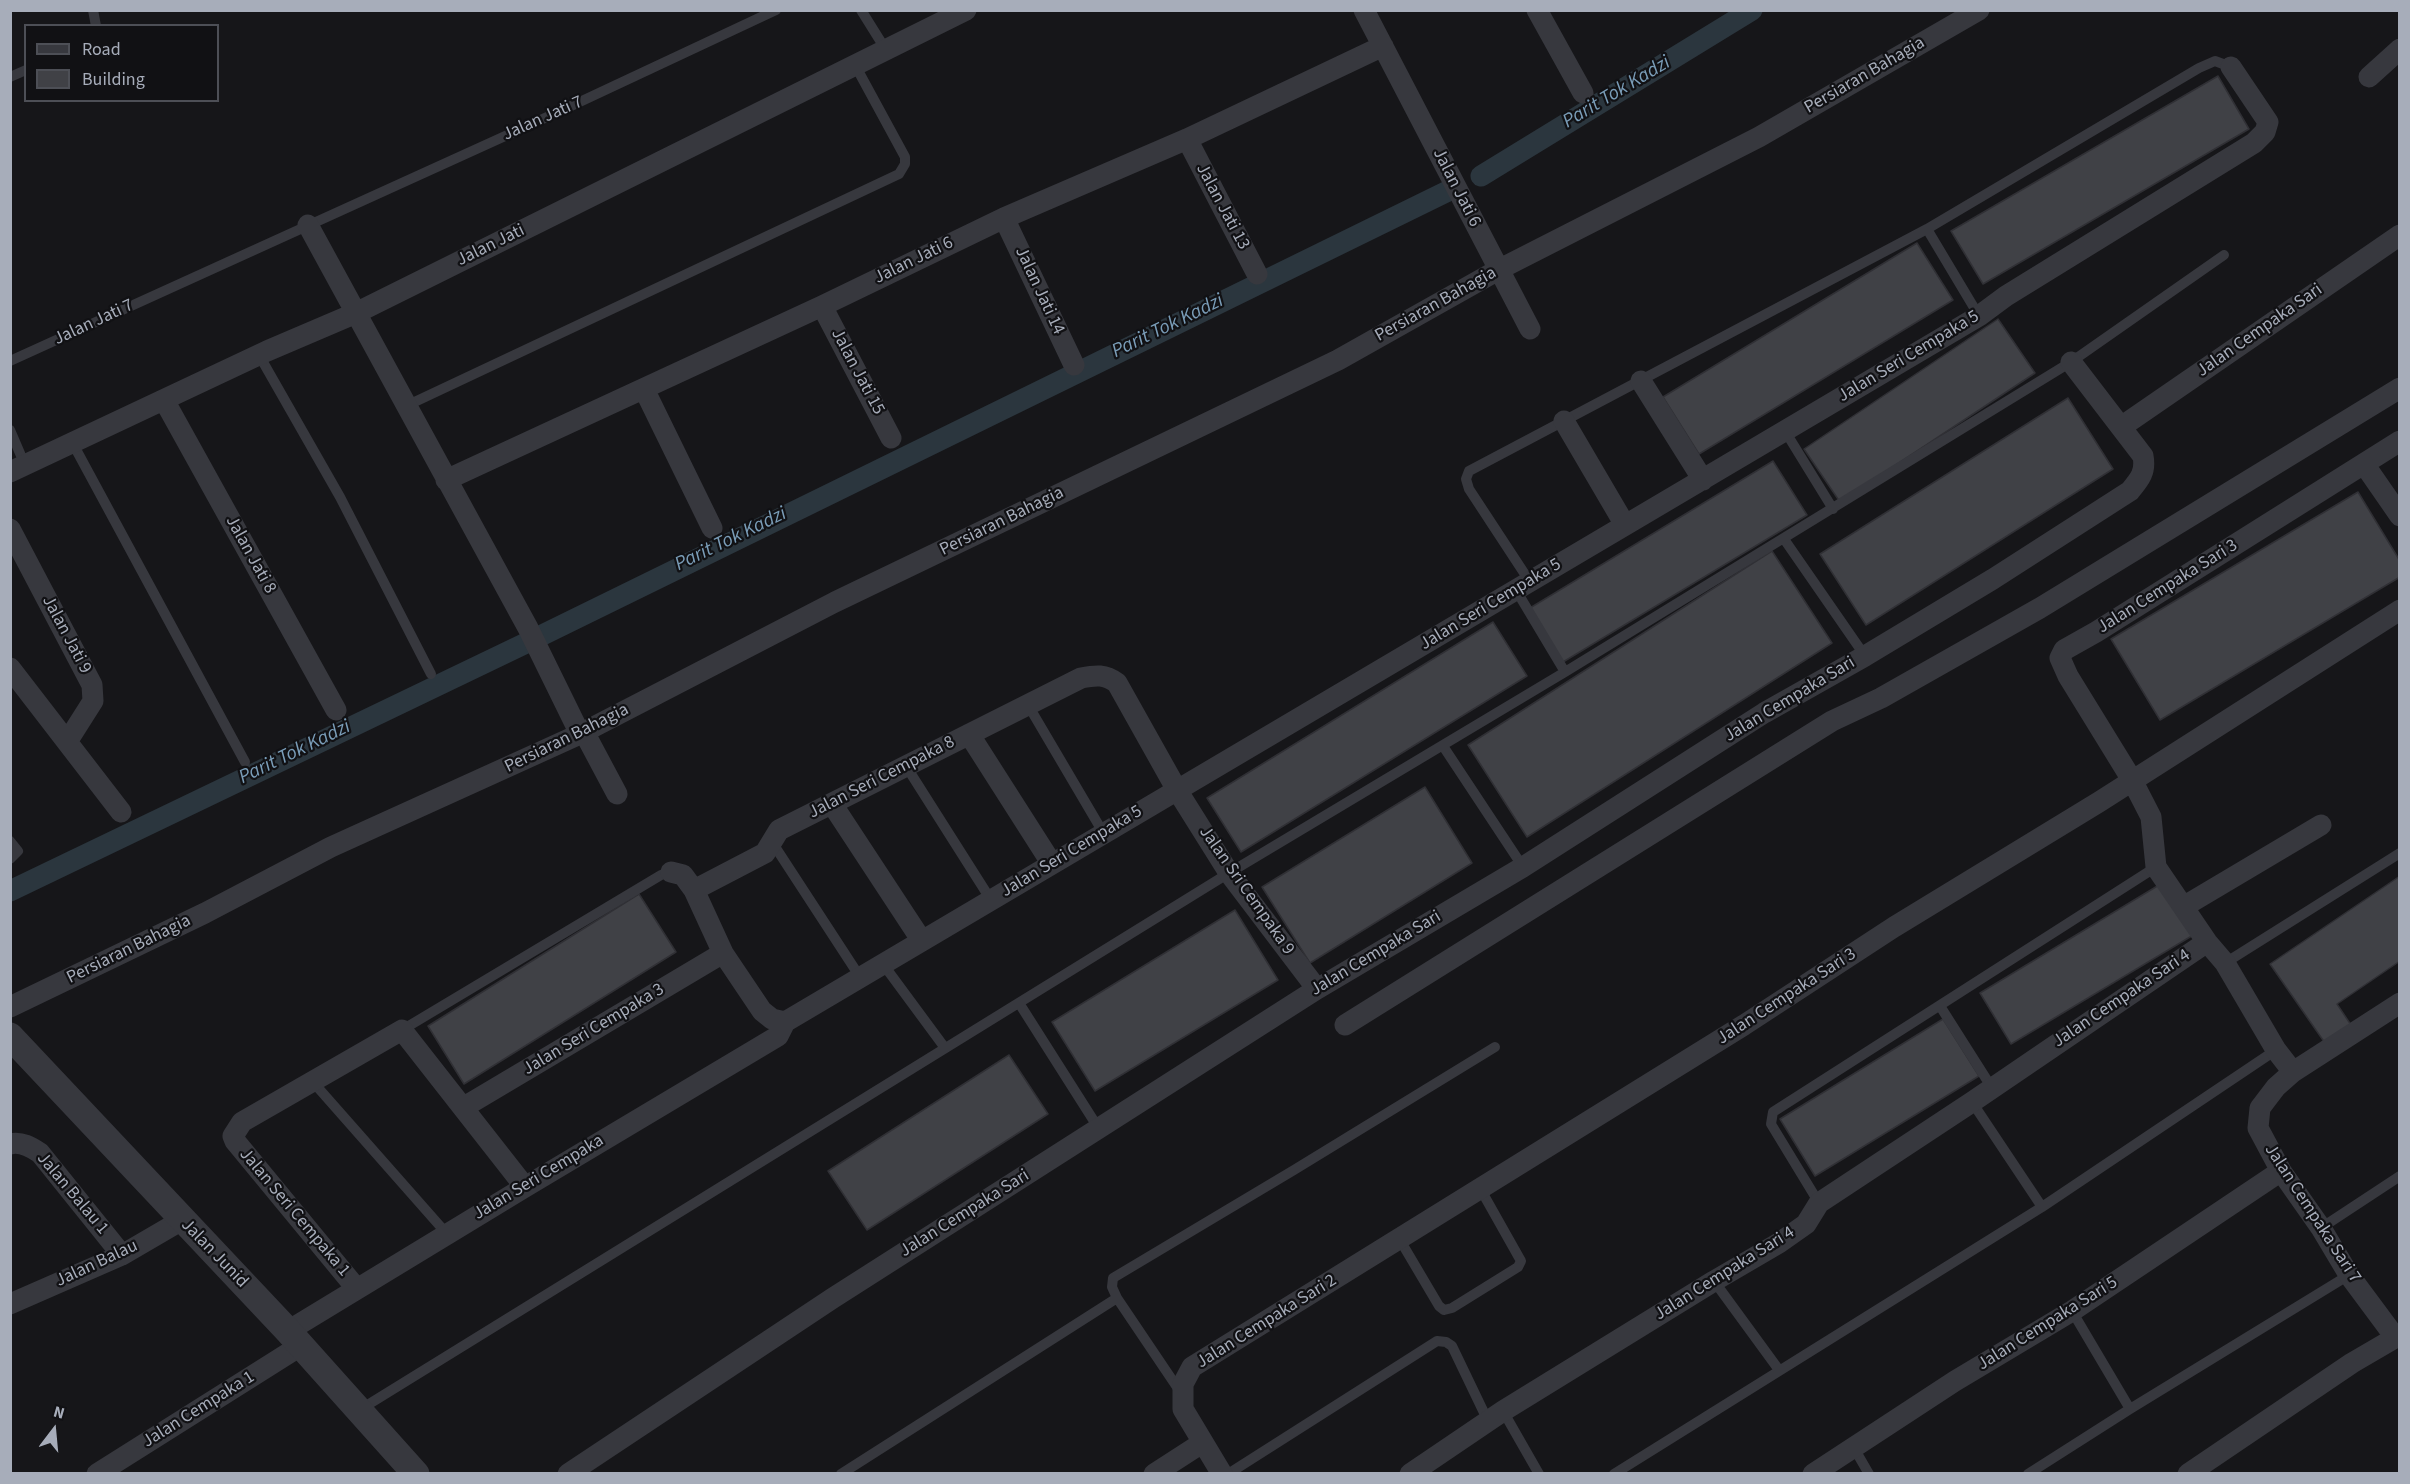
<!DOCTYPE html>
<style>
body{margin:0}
#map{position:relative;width:2410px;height:1484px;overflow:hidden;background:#161619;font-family:"Source Sans 3",sans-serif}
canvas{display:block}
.frame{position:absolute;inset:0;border:12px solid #a7adba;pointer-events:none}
.legend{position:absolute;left:24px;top:24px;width:195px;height:78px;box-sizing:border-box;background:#111114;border:2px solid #4d4f56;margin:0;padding:8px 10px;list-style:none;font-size:18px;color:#a7adba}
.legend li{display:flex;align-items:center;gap:12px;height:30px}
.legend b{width:30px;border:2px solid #4d4f56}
.north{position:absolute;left:24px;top:1400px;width:60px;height:60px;-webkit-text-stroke:4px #111114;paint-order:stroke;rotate:16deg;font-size:16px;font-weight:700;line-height:24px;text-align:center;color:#a7adba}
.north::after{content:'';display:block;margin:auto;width:21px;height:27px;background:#a7adba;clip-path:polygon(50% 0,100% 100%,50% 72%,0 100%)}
</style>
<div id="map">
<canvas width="2410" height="1484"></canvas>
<div class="frame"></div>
<ul class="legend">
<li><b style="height:8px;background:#37383e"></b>Road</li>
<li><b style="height:16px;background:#404146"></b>Building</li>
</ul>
<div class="north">N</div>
</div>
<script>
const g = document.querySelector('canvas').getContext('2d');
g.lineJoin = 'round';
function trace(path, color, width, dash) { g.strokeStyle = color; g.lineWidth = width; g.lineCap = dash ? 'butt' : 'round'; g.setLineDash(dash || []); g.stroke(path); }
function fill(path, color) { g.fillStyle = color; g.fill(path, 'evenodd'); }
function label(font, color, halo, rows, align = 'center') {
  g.font = font + ' "Source Sans 3",sans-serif'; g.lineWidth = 4.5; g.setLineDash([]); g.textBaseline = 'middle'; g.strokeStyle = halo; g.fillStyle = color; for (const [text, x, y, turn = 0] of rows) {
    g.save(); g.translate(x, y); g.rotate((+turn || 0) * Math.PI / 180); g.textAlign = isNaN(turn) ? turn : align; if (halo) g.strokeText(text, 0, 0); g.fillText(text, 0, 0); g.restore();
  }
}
const canal = new Path2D(`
 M1481 176 1752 10
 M10 891 524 644 1452 189`);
const building = new Path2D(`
 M2218 76 2249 129 1983 284 1951 231Z
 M1917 243 1953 300 1699 454 1663 397Z
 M1998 319 2035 373 1840 502 1804 449Z
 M2068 398 2113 469 1866 625 1820 554Z
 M1773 461 1807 515 1563 662 1530 608Z
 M2358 492 2400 561V577L2160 720 2111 639Z
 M1772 551 1832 643 1527 837 1468 745Z
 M1493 622 1527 676 1241 852 1207 798Z
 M1425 787 1472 863 1310 963 1262 887Z
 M2400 876V961L2337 1004 2351 1025 2325 1043 2270 964Z
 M2164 882 2195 934 2011 1044 1980 993Z
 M639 894 676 952 464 1084 428 1026Z
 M1235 910 1278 980 1095 1091 1052 1022Z
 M1943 1019 1979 1076 1815 1176 1780 1119Z
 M1009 1055 1048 1114 867 1230 828 1171Z`);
const service = new Path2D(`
 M93 10 96 26
 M861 10 886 50
 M10 77 26 70
 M1927 229 1979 316
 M259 355 340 497 431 674
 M10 361 569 107 776 10
 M406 406 899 174 905 164V157L855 65
 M10 430 25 465
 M1785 431 1833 509
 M72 442 245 762
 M1784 539 1865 656
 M1530 582 1469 489 1466 479 1469 471 1927 229 2199 68 2215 61 2231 67
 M1516 590 1565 672
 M1028 705 1104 834
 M1443 746 1523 867
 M906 766 991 900
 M10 841 18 851 10 859
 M772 842 860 977
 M2225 963 2400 853
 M883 964 945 1048
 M1019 1003 1099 1129
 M1940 1006 1992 1088
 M402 1030 661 875 671 872
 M313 1082 447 1234
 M1972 1102 2042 1207
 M1819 1203 1771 1124 1773 1112 2156 867
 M2321 1228 2400 1176
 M1400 1240 1439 1306 1444 1310 1452 1308 1518 1267 1521 1261 1481 1190
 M1714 1281 1779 1370
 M2072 1311 2130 1409
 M1181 1393 1117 1298 1112 1287 1113 1278 1294 1170 1495 1047
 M361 1409 1229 873 1565 672 2071 362 2224 255
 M1503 1411 1539 1474
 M1854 1448 1869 1474
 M841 1474 1117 1298
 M1228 1474 1437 1341 1446 1342 1452 1346 1488 1421
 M1614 1474 2042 1207 2276 1050
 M2028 1474 2130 1409 2349 1275`);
const minor = new Path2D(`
 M1364 10 1530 329
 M1537 10 1583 93
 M2369 77 2400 49
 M1187 139 1257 274
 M1004 218 1074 365
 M308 225 528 628 580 734
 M822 306 891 438
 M1641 381 1703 480
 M644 389 712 528
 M164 400 336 710
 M1564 421 1625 525
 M2121 427 2400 235
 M2364 464 2400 516
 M10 472 267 351 356 313 966 10
 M446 480 822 306 1004 218 1187 139 1383 46
 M10 529 92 685 93 701 67 742
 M10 668 121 812
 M584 732 617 794
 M969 734 1052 864
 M832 804 922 941
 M671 872 683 875 694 890 723 953 762 1011 772 1019 785 1022 1979 316 2006 296 2254 143 2265 132 2268 122 2231 67
 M694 890 765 853 779 830 1081 678C1096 675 1105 674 1117 683L1177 790 1229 873 1317 989
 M2183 907 2321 825
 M10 1007 205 913 331 847 580 734 835 602 1338 360 1498 270 1759 137 1979 10
 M1345 1025 1832 721 1881 698 2040 608 2400 388
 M2293 1072 2276 1050 2225 963 2207 942 2156 867 2151 817 2132 780 2068 676 2060 658 2064 650 2096 632 2400 441
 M464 1107 723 953
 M10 1144C21 1141 31 1147 40 1153L122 1255
 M357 1289 235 1141 233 1136 242 1122 402 1030 525 1187
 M10 1304 122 1255 182 1220
 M288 1331 525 1187 778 1036 785 1022
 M2395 1337 2349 1275 2321 1228 2281 1171 2258 1128 2260 1108 2276 1087 2293 1072 2400 1003
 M97 1474 300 1346
 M568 1474 833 1298 1317 989 1523 867 1764 713 1865 656 1993 579 2130 491C2140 479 2146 472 2143 456L2071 362
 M1154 1474 1202 1443
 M1222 1474 1183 1409V1384L1192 1367 1744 1025 1894 927 2099 802 2400 610
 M1410 1474 1503 1411 1714 1281 1779 1243 1806 1224 1819 1203 1972 1102 2207 942
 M1813 1474 1955 1381 2072 1311 2281 1171
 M2188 1474 2352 1363 2400 1335`);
const tertiary = new Path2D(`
 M10 1036 288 1331 416 1474`);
const streetNames = [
 ["Persiaran Bahagia",1865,76,-30],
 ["Jalan Jati 7",543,119,-24],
 ["Jalan Jati 6",1456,188,63],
 ["Jalan Jati 13",1222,207,62],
 ["Jalan Jati",491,246,-26],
 ["Jalan Jati 6",914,261,-26],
 ["Jalan Jati 14",1039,291,65],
 ["Persiaran Bahagia",1436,305,-29],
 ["Jalan Jati 7",94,323,-25],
 ["Jalan Cempaka Sari",2260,331,-35],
 ["Jalan Seri Cempaka 5",1909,357,-31],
 ["Jalan Jati 15",857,372,62],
 ["Persiaran Bahagia",1002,522,-26],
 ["Jalan Jati 8",250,555,61],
 ["Jalan Cempaka Sari 3",2168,587,-32],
 ["Jalan Seri Cempaka 5",1491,605,-31],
 ["Jalan Jati 9",66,635,62],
 ["Jalan Cempaka Sari",1790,700,-31],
 ["Persiaran Bahagia",567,739,-26],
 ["Jalan Seri Cempaka 8",882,778,-27],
 ["Jalan Seri Cempaka 5",1072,852,-31],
 ["Jalan Sri Cempaka 9",1246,891,55],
 ["Persiaran Bahagia",129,950,-26],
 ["Jalan Cempaka Sari",1376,954,-31],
 ["Jalan Cempaka Sari 3",1787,997,-33],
 ["Jalan Cempaka Sari 4",2122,999,-34],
 ["Jalan Seri Cempaka 3",594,1030,-31],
 ["Jalan Seri Cempaka",539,1178,-31],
 ["Jalan Balau 1",72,1194,50],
 ["Jalan Seri Cempaka 1",294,1213,50],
 ["Jalan Cempaka Sari",965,1214,-32],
 ["Jalan Cempaka Sari 7",2312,1214,57],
 ["Jalan Junid",214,1254,46],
 ["Jalan Balau",97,1264,-25],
 ["Jalan Cempaka Sari 4",1725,1274,-32],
 ["Jalan Cempaka Sari 2",1267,1322,-32],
 ["Jalan Cempaka Sari 5",2048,1324,-32],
 ["Jalan Cempaka 1",199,1410,-32]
];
const waterNames = [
 ["Parit Tok Kadzi",1617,93,-31],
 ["Parit Tok Kadzi",1168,327,-26],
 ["Parit Tok Kadzi",731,540,-26],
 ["Parit Tok Kadzi",295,753,-26]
];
trace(canal, '#2b363e', 21);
fill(building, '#404146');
trace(building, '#303035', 1.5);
trace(service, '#37383e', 10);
trace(minor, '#37383e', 21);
trace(tertiary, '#37383e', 27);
label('18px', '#a7adba', '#111114', streetNames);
label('italic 20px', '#7a9db8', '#111114', waterNames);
</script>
